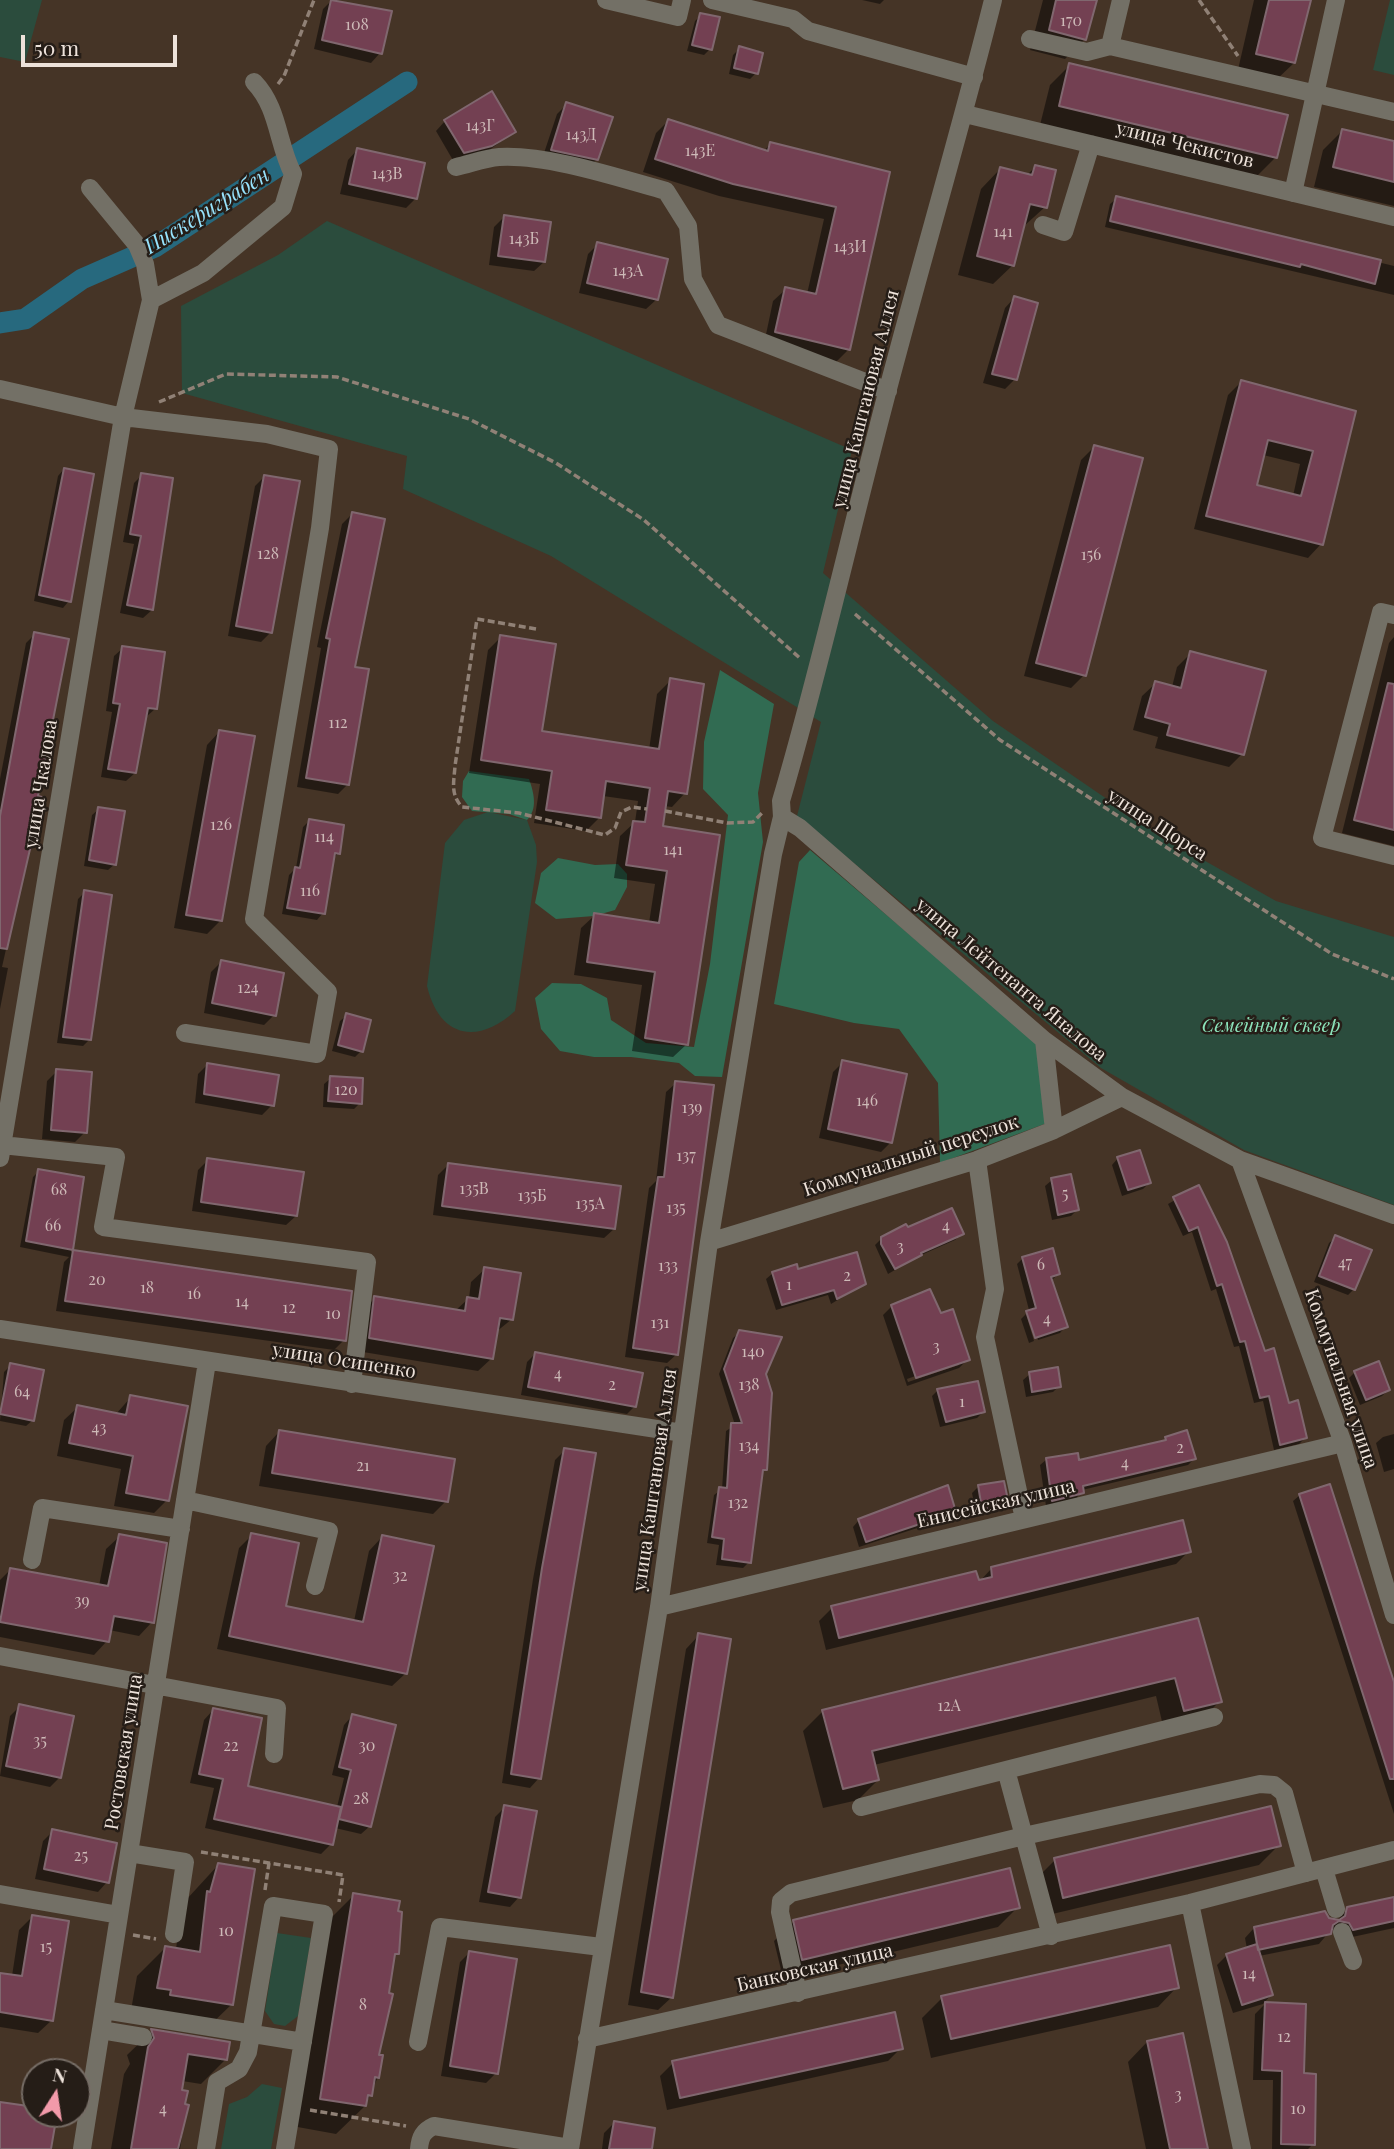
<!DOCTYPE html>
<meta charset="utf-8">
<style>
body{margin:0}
#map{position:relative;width:1394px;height:2149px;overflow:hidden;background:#453426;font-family:"Playfair Display",serif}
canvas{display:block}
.north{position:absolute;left:21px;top:2058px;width:70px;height:70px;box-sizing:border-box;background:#251d17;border:2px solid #756c65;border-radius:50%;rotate:12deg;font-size:19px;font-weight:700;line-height:28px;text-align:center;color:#ede2da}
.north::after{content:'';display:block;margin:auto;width:24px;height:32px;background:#f39aaa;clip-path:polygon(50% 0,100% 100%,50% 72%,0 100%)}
.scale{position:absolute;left:21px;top:35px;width:156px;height:32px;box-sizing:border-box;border:4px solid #ede2da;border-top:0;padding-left:9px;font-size:21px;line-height:24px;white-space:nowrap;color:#ede2da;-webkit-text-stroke:5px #251d17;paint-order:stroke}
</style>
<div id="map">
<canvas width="1394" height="2149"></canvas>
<div class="north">N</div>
<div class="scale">50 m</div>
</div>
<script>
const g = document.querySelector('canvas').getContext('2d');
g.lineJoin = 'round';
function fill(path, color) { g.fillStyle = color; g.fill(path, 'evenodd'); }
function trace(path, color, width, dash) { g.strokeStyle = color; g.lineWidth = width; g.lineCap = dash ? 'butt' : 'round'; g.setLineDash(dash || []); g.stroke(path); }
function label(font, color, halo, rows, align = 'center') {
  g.font = font + ' "Playfair Display",serif'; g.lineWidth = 5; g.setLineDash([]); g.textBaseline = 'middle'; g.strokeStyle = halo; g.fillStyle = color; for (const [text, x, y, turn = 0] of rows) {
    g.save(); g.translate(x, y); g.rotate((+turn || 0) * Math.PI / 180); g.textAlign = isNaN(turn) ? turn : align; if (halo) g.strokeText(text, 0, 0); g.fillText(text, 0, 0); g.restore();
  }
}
const green = new Path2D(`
 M0 0H42L25 62 0 57Z
 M1390 0H1394V75L1373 70Z
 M327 221 852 450 823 573 993 721 1161 836 1276 901 1394 937V1205L1244 1150 1101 1068 797 816 821 722 551 556 403 489 407 456 182 393 181 306 278 255Z
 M488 812 527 820 536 845 537 862 515 1011C477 1046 439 1037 427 986L445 843 464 820Z
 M277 1933 311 1938 298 2016 285 2026 274 2024 265 2011Z
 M262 2084 282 2088 271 2149H221L229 2104 247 2097Z`);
const forest = new Path2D(`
 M720 670 774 704 758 793 763 842 722 1077 695 1076 679 1063 631 1057H594L560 1051 541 1029 535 998 552 983 581 984 607 998 611 1020 646 1043 694 1047 710 964 728 815 703 789 704 742Z
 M469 771 529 779C534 793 538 809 527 820L509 814 472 811 462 797 463 781Z
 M810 850 1036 1042 1047 1123 940 1163 938 1083 899 1029 854 1023 774 1004 799 862Z
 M558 858 595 865 618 864 627 874V887L615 910 594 916 556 919 535 903 541 873Z`);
const shadow = new Path2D(`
 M332 0 390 12 380 53 371 63 314 49 323 9Z
 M862 0H884L880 4Z
 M1043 0H1095L1085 39 1065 59 1030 50Z
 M1254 0H1309L1294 63 1274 82 1237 74Z
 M701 15 710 49 704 55 687 51 695 21Z
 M740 48 756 73 750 79 729 74 733 55Z
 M1070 65 1276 157 1256 177 1040 125 1050 85Z
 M567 104 597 159 587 169 542 159 557 114Z
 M445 121 514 132 481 156 454 162 436 131Z
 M668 121 764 151 770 144 888 173 849 349 836 362 764 344 773 301 786 289 807 294 824 219 719 196 643 172 656 133Z
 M1343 130 1394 143V206L1314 187 1323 150Z
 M357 150 416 198 406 208 340 194 348 160Z
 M1035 167 1045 207 1023 227 1013 265 993 284 958 275 981 189 1000 169 1026 176Z
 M1117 198 1394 266V295L1105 227 1110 204Z
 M504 217 544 262 534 271 489 265 494 227Z
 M598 244 666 260 656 300 646 309 579 293 588 254Z
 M1014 298 1015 379 1005 389 983 383 1005 308Z
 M1241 382 1354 412 1321 544 1308 558 1194 529 1228 395ZM1263 455 1300 464 1293 496 1255 486Z
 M1094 447 1084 675 1071 688 1024 676 1081 460Z
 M64 469 69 601 63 608 34 601 58 476Z
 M142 475 152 610 143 618 120 613 134 544 123 542 134 483Z
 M264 477 271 632 261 642 228 636 255 486Z
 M352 514 353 668 348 784 338 794 297 787 321 648 317 647 342 524Z
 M35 634V798L40 799 2 967 8 968 0 1009V779L26 643Z
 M501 637 540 733 649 750 657 694 671 680 685 793 672 807 664 806 661 828 718 836 687 1044 673 1057 632 1051 642 985 574 975 581 928 595 915 649 923 655 884 614 878 620 836 635 822 638 801 603 796 599 818 586 831 534 823 540 784 469 773 488 650Z
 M1394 637V846L1342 833 1389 643Z
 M123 648 155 709 146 717 135 773 126 781 101 777 112 712 106 711 114 656Z
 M1191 653 1242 754 1229 767 1155 748 1158 737 1133 730 1142 696 1156 683 1172 687 1177 667Z
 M220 731 221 920 207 934 174 928 207 745Z
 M99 809 115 864 108 870 84 866 92 815Z
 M309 821 338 853 333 859 323 913 317 920 282 914 289 875 296 868 303 827Z
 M85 892 89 1040 83 1046 57 1043 78 899Z
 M221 962 274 1015 264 1025 204 1013 211 972Z
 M347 1015 361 1051 355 1057 332 1051 340 1021Z
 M843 1062 891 1142 881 1152 819 1138 833 1072Z
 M208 1064 272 1105 262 1115 195 1103 198 1074Z
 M57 1071 85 1132 75 1142 42 1139 47 1081Z
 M331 1078 360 1103 354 1109 323 1107 324 1084Z
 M676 1083 677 1354 667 1363 625 1357 649 1188 656 1181 666 1092Z
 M1118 1158 1149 1183 1143 1189 1122 1196 1112 1165Z
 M208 1160 296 1216 286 1225 192 1211 198 1170Z
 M448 1165 614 1229 604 1238 433 1215 438 1175Z
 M39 1171 82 1178 71 1252 350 1293 344 1340 334 1350 56 1311 64 1262 69 1257 20 1247 33 1177Z
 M1052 1180 1077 1210 1071 1216 1052 1220 1045 1186Z
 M1198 1187 1264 1353 1305 1438 1299 1444 1274 1450 1263 1401 1254 1403 1239 1346 1234 1347 1216 1289 1211 1291 1192 1232 1183 1236 1168 1204Z
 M907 1229 961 1234 955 1240 919 1256 888 1274 875 1245 882 1238Z
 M1336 1237 1354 1289 1348 1295 1314 1282 1329 1243Z
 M1023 1258 1058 1274 1051 1281 1066 1326 1060 1333 1038 1340 1029 1314H1026L1029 1310 1017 1264Z
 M485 1269 512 1319 496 1332 492 1358 478 1371 357 1351 362 1311 375 1298 455 1311 469 1298 471 1282Z
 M797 1271 864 1284 831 1304 828 1295 776 1310 766 1279 773 1273Z
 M892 1306 940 1316 968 1359 959 1368 907 1386 883 1315ZM959 1361V1365L908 1382 907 1379Z
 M1026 1314 1034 1341 1029 1343 1021 1319Z
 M740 1332 764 1374 766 1469 761 1474 749 1562 743 1568 716 1565 719 1545 707 1543 714 1495 722 1489 726 1431 735 1425 719 1374 733 1338Z
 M535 1354 635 1406 627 1414 521 1395 527 1362Z
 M11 1365 33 1420 26 1426 0 1421 4 1372Z
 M1355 1372 1388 1390 1382 1396 1360 1405 1349 1378Z
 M1030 1374 1059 1386 1053 1392 1026 1397 1023 1380Z
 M938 1390 983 1412 977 1418 940 1427 932 1396Z
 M131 1397 167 1500 154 1513 114 1506 121 1469 57 1456 64 1420 78 1407 116 1414Z
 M279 1432 446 1501 433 1514 259 1486 266 1446Z
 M1394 1434V1469L1384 1472 1376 1443 1383 1437Z
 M1166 1439 1194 1459 1188 1465 1082 1490 1076 1499 1046 1506 1040 1465 1047 1459 1078 1462 1161 1443Z
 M565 1450 539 1778 530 1788 502 1783 533 1579 555 1460Z
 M979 1486 1007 1504 1001 1510 976 1514 972 1493Z
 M1300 1495 1394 1701V1814L1293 1501Z
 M954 1511 948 1518 859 1547 853 1527 859 1520Z
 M252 1535 283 1607 354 1621 369 1551 382 1537 406 1673 392 1686 217 1649 239 1548Z
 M120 1536 152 1622 139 1636 109 1630 107 1641 94 1655 0 1637V1580L11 1569 99 1586 106 1549Z
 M1189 1551 1176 1564 826 1650 819 1621 832 1608 978 1583 992 1568Z
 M1197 1620 1220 1701 1200 1721 1164 1730 1156 1696 874 1765 878 1780 858 1800 823 1808 803 1731 823 1711Z
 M699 1635 672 1997 658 2010 628 2005 686 1649Z
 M20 1706 60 1777 50 1787 0 1776 10 1716Z
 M213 1710 246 1787 337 1807 344 1778 332 1775 344 1725 352 1716 370 1826 361 1834 335 1828 331 1844 321 1854 205 1828 214 1788 190 1783 204 1720Z
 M505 1807 519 1897 510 1907 479 1902 495 1817Z
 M53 1831 107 1882 98 1892 35 1879 43 1841Z
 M1279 1845 1259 1865 1044 1916 1035 1880 1055 1860Z
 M219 1864 232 2004 203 2032 130 2016 137 1976 165 1948 176 1950 179 1921 186 1900Z
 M354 1895 396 1913 400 1933 386 1994 377 2056 378 2077 365 2106 336 2134 292 2126 326 1923Z
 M1394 1899V1928L1343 1939 1339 1932 1330 1931 1319 1944 1259 1956 1271 1995 1263 2004 1233 2013 1217 1965 1227 1955 1247 1949 1245 1938 1254 1928 1328 1919 1337 1921 1348 1908Z
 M1018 1907 998 1927 783 1978 774 1941 794 1921Z
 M32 1917 52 2020 38 2033 0 2027V1974L12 1976 19 1930Z
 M470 1952 496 2073 486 2083 441 2076 460 1962Z
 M1177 1987 1158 2007 931 2058 922 2018 942 1998Z
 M1265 2004 1302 2075 1313 2144 1308 2149H1312H1272L1273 2080H1253L1255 2014Z
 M152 2031 228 2043 226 2059 201 2084 182 2081 180 2092 183 2106H187L180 2149H111L124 2074 130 2064 127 2055Z
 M1147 2042 1207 2149H1146L1128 2062Z
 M901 2048 888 2061 667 2110 660 2076 673 2063Z
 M614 2123 650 2149H602L604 2133Z`);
const canal = new Path2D(`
 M0 323 25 319 82 279 155 247 407 82`);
const building = new Path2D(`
 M331 0 392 11 382 54 322 40Z
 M1056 0H1097L1086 40 1049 30Z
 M1269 0H1311L1295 63 1256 54Z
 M700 13 720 17 712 50 692 45Z
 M739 46 763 53 758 74 734 68Z
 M1069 63 1288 115 1277 158 1059 106Z
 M492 91 516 132 492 146 464 153 444 120Z
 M566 102 613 117 598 160 551 150Z
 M668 119 768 151 770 142 890 172 850 350 775 332 785 287 816 294 836 207 733 184 655 159Z
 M1342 129 1394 141V182L1333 167Z
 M357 148 425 163 417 199 349 184Z
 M1035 165 1056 170 1047 208 1030 204 1014 266 977 256 1000 167 1032 175Z
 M1116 196 1381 260 1375 284 1301 264 1300 267 1110 221Z
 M504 215 551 222 545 262 498 256Z
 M597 242 668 259 658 300 587 283Z
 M1014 296 1038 303 1017 380 992 374Z
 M1241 380 1356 411 1323 545 1206 516ZM1268 440 1313 451 1301 496 1257 485Z
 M1094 445 1143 458 1086 676 1036 663Z
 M64 468 94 474 71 602 39 595Z
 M141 473 173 478 153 610 127 605 141 536 130 534Z
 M264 475 300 481 272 633 236 626Z
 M352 512 385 519 355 667 369 669 349 785 306 778 330 639 326 638Z
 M34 632 69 639 38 796 42 797 7 949 0 948V816Z
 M500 635 556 644 542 731 659 749 670 678 704 684 687 794 668 791 663 826 720 835 688 1045 645 1038 655 972 587 962 594 913 659 923 667 871 626 865 633 821 645 822 650 788 606 781 601 818 546 810 552 771 481 760Z
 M122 646 165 652 157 709 148 708 136 773 108 769 120 704 113 703Z
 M1190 651 1266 671 1244 755 1167 735 1170 724 1145 717 1155 681 1181 688Z
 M1388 683 1394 684V830L1354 820Z
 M219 730 255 736 222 921 186 915Z
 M98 807 125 811 116 865 89 860Z
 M309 819 344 825 340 854 335 853 325 914 287 908 295 867 300 868Z
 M84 890 112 895 91 1040 63 1037Z
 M221 960 284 973 276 1016 212 1003Z
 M346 1013 371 1020 363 1052 338 1045Z
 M842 1060 907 1074 892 1143 828 1129Z
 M207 1063 279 1075 274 1106 204 1094Z
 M56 1069 92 1072 87 1133 51 1130Z
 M330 1076 363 1078 362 1104 328 1101Z
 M675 1081 714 1085 678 1355 633 1348 658 1177H664Z
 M1140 1150 1151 1183 1128 1190 1117 1157Z
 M207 1158 304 1172 297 1216 201 1202Z
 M448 1163 621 1186 615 1229 442 1206Z
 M38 1169 84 1177 73 1250 26 1241Z
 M1071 1174 1079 1210 1058 1215 1051 1178Z
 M1199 1185 1227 1242 1265 1351 1274 1348 1289 1403 1298 1400 1307 1438 1280 1445 1269 1396 1260 1398 1245 1341 1240 1342 1222 1284 1217 1286 1198 1227 1189 1231 1173 1197Z
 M952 1208 964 1234 921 1253 922 1255 895 1269 881 1244V1237L906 1224 908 1227Z
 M1335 1235 1372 1250 1355 1290 1319 1276Z
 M1053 1248 1060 1274 1051 1277 1068 1327 1035 1338 1026 1311 1036 1308 1022 1257Z
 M73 1250 352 1291 346 1341 65 1301Z
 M857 1252 866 1284 837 1299 834 1290 782 1305 772 1272 797 1264 798 1269Z
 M484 1267 521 1273 513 1320 500 1318 493 1359 369 1338 374 1296 465 1311 467 1297 479 1299Z
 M930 1289 941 1313 953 1309 970 1360 916 1378 891 1305Z
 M739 1330 782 1337 766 1374 772 1393 767 1470H763L751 1563 722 1559 724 1539 712 1537 719 1487 727 1488 731 1423H742L724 1369Z
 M535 1352 643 1373 636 1407 528 1387Z
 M1379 1361 1390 1390 1366 1400 1354 1371Z
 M10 1363 44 1370 34 1421 0 1414Z
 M1058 1367 1061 1387 1032 1392 1029 1372Z
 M978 1381 985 1412 946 1422 937 1389Z
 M130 1395 188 1406 169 1501 126 1493 133 1456 69 1443 77 1405 126 1415Z
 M279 1430 455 1459 448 1502 272 1473Z
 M1187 1430 1196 1459 1083 1486 1084 1493 1052 1501 1046 1458 1078 1453 1079 1460 1166 1440 1165 1437Z
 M564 1448 596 1453 541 1779 511 1774 542 1568Z
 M1004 1481 1009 1505 982 1509 978 1485Z
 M1330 1484 1394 1682V1779H1390L1299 1494Z
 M948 1485 956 1512 866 1542 858 1519Z
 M1183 1520 1191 1552 839 1638 831 1606 976 1571 979 1580 992 1577 991 1567Z
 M251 1533 299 1543 286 1606 363 1622 382 1535 434 1546 407 1674 229 1636Z
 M119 1534 167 1543 154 1623 114 1616 109 1642 0 1622 10 1568 108 1586Z
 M1198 1618 1222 1702 1184 1711 1175 1678 872 1751 879 1780 843 1789 822 1710Z
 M698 1633 731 1639 673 1998 641 1992Z
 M19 1704 74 1716 61 1778 6 1766Z
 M213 1708 262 1718 248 1786 341 1807 333 1845 214 1819 223 1779 199 1774Z
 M352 1714 396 1725 371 1827 339 1819 351 1770 339 1767Z
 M504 1805 537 1811 521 1898 488 1892Z
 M1271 1806 1281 1846 1063 1898 1054 1858Z
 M52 1829 117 1843 109 1883 44 1869Z
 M218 1863 255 1869 233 2005 170 1995 171 1990 157 1988 165 1946 200 1952 207 1891 210 1892Z
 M1010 1868 1020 1908 802 1960 793 1920Z
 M353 1893 400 1901 398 1911 402 1912 399 1954H395L389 1993 393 1994 379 2055H383L379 2078 375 2077 372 2096 368 2095 366 2106 320 2099Z
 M1394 1897V1921L1353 1930 1349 1923 1339 1921 1333 1925 1331 1934 1258 1950 1254 1927 1325 1911 1329 1918 1339 1920 1345 1916 1347 1907Z
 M32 1915 69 1921 53 2021 0 2012V1973L22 1976Z
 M1257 1944 1273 1995 1242 2005 1226 1954Z
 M1170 1945 1179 1988 951 2039 941 1996Z
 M469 1951 517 1959 498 2074 450 2066Z
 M1265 2002 1306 2004 1304 2073 1316 2074 1315 2145 1281 2144 1282 2071 1262 2070Z
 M895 2012 903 2049 680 2098 672 2061Z
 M151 2029 230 2042 227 2060 188 2054 182 2090 188 2091 185 2104 189 2105 178 2149H131L148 2047 154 2038Z
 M1183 2033 1208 2149H1170L1147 2041Z
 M0 2102 35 2107V2114H57L51 2149H0Z
 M614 2121 655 2128 652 2149H609Z`);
const path = new Path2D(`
 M1199 0 1238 56
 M278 84 284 76 314 0
 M159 402 226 374 337 377 469 419 556 463 644 520 801 659
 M855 614 1000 740 1332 954 1394 979
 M536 629 477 619 455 766C454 782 450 794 462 807L519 813 605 835 615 828 621 812 632 807 647 809
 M665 811 727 823 753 822 763 812
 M201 1852 343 1875 339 1902
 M265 1890 269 1863
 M133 1935 156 1939
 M310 2110 406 2126`);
const minor = new Path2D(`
 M606 0 678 17 682 0
 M712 0 793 19 808 31 974 77
 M1030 39 1087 52 1110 46 1394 112
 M1110 46 1121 0
 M965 114 1394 217
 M456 167C470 164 485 158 499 157 547 154 619 178 666 191L688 226 693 279 718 325 888 391
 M1293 193 1336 0
 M1043 225 1064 232 1091 144
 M151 300 203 273 283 207 293 174C277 143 279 108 254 82
 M0 389 123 417 267 434 329 449 320 528 254 919 328 992 317 1054 185 1033
 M1394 615 1381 612 1322 838 1394 856
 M782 817 800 828 1044 1040 1122 1097 1240 1160 1394 1215
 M1044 1040 1054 1130
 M2 1145 116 1157 103 1227 367 1262 352 1384
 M0 1158 123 417 151 300 145 264 137 245 90 188
 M977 1160 995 1289 985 1337 1024 1519
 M1240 1160 1343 1443 1394 1615
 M709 1242 977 1160 1054 1130 1122 1097
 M0 1329 683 1433
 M185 1500 329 1531 315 1586
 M32 1560 42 1508 181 1529
 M659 1607 1343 1443
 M0 1656 277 1708 274 1754
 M1006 1770 1051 1936
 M861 1807 1214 1717
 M129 1853 185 1862 174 1934
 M1324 1869 1336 1909
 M0 1894 119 1915
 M1190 1903 1242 2149
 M1342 1932 1353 1961
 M798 1993 780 1912 781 1901 791 1893 1024 1836 1260 1784 1274 1785 1284 1793 1306 1873
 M104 2010 303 2042
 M101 2030 143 2037
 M587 2039 1190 1903 1394 1850
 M418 2042 440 1927 601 1947
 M82 2149 207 1362
 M206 2149 217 2082 239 2069 248 2052 273 1906 324 1914 285 2149
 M419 2149C420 2137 423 2131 434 2126L570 2148
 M570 2149 659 1607 709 1242 773 854 782 817 781 801C824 655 856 506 896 359 928 239 963 120 993 0`);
const numberNames = [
 ["170",1071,21],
 ["108",357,25],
 ["143Г",480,126],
 ["143Д",581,135],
 ["143Е",700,151],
 ["143В",387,174],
 ["141",1003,232],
 ["143Б",524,239],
 ["143И",850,247],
 ["143А",628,271],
 ["128",268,554],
 ["156",1091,555],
 ["112",338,723],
 ["126",221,825],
 ["114",324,837],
 ["141",673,850],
 ["116",310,891],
 ["124",248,988],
 ["120",346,1090],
 ["146",867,1101],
 ["139",692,1108],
 ["137",686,1156],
 ["135В",474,1189],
 ["68",59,1190],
 ["5",1065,1194],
 ["135Б",532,1196],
 ["135А",590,1204],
 ["135",676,1208],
 ["66",53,1226],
 ["4",946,1226],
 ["3",900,1247],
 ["47",1345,1263],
 ["6",1041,1265],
 ["133",668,1266],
 ["2",847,1276],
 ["20",97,1280],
 ["1",789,1285],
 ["18",147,1288],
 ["16",194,1294],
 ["14",242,1302],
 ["12",289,1308],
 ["10",333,1314],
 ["4",1047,1319],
 ["131",660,1323],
 ["3",936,1347],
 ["140",753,1352],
 ["4",558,1374],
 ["2",612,1385],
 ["138",749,1385],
 ["64",22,1392],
 ["1",962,1402],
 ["43",99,1428],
 ["134",749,1446],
 ["2",1180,1448],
 ["4",1125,1463],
 ["21",363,1466],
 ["132",738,1503],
 ["32",400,1576],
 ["39",82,1601],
 ["12А",949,1706],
 ["35",40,1741],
 ["22",231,1746],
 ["30",367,1746],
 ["28",361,1799],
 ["25",81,1856],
 ["10",226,1931],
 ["15",46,1947],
 ["14",1249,1974],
 ["8",363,2005],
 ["12",1284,2037],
 ["3",1178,2095],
 ["4",163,2109],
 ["10",1298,2109]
];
const streetNames = [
 ["улица Чекистов",1185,145,14],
 ["улица Каштановая Аллея",866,399,-76],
 ["улица Чкалова",41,784,-81],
 ["улица Щорса",1157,825,33],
 ["улица Лейтенанта Яналова",1011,980,40],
 ["Коммунальный переулок",911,1156,-18],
 ["улица Осипенко",344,1361,9],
 ["Коммунальная улица",1341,1379,71],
 ["улица Каштановая Аллея",655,1480,-82],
 ["Енисейская улица",996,1504,-13],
 ["Ростовская улица",124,1752,-81],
 ["Банковская улица",815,1968,-13]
];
const parkNames = [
 ["Семейный сквер",1271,1026]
];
const waterNames = [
 ["Пискериграбен",207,211,-32]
];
fill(green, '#2b4c3d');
fill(forest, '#316b52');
fill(shadow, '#0007');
trace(canal, '#27697e', 21);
fill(building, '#734052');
trace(building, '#80676f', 2);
trace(path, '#908176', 3.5, [7, 3.5]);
trace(minor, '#737066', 18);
label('16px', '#cebab8', null, numberNames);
label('19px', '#ede2da', '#251d17', streetNames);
label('italic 19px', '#8ce4bb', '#251d17', parkNames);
label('italic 21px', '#97e3fd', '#251d17', waterNames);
</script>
